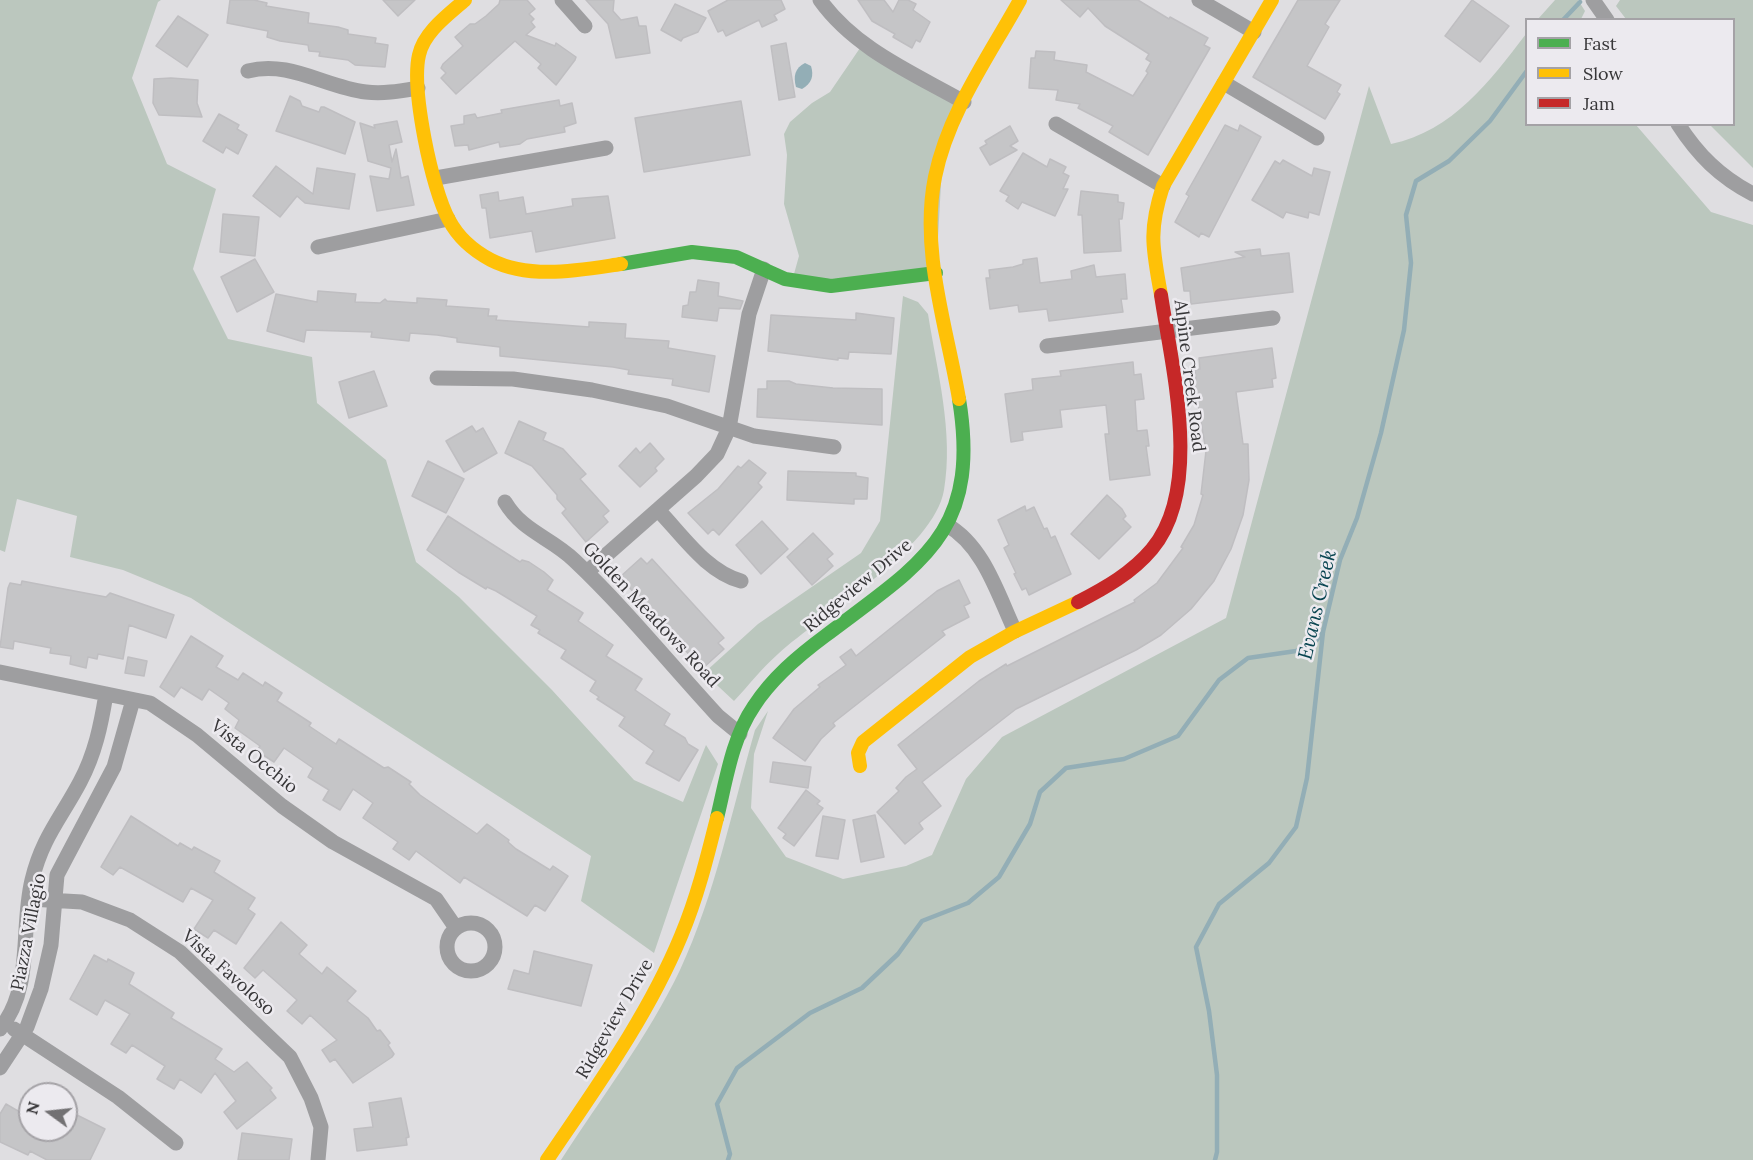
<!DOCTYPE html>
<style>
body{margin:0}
#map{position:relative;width:1753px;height:1160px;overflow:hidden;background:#dfdee1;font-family:Lora,serif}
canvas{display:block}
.legend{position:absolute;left:1525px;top:18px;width:210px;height:108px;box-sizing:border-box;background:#eceaef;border:2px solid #a4a2a6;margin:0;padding:8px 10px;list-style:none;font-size:18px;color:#373638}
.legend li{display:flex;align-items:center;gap:12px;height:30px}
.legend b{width:30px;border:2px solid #a4a2a6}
.north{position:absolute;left:18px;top:1082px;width:60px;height:60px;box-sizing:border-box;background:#eceaef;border:2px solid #a4a2a6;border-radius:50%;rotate:285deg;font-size:16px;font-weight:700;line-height:24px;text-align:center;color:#373638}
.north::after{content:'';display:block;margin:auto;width:21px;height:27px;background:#727173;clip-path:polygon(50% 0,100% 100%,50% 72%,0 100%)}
</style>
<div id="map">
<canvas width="1753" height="1160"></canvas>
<ul class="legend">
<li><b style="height:8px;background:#4caf50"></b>Fast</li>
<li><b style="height:8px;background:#ffc107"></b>Slow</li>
<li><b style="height:8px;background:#c62828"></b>Jam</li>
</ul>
<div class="north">N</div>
</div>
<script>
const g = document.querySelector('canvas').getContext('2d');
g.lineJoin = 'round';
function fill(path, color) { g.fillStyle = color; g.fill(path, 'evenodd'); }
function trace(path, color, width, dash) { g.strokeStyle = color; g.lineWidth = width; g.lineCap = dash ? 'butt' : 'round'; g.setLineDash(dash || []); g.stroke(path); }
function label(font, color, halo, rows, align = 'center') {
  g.font = font + ' Lora,serif'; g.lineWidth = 5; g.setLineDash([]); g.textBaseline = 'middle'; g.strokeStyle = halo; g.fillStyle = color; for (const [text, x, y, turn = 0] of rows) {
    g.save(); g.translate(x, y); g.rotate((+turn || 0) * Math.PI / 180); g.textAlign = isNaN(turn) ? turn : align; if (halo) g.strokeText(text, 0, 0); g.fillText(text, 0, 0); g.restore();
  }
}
const green = new Path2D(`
 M0 0H161L158 2 132 78 167 164 216 189 193 269 228 339 312 357 317 403 386 460 416 562 459 597 552 690 634 780 683 802 706 745 718 764 654 953 581 901 591 856 191 598 123 570 70 557 77 516 17 499 5 552 0 550Z
 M1555 0H1578L1585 11 1581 19H1538Z
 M1620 0H1753V168L1710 125 1734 124V20L1626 19 1616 6Z
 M1526 34V124L1636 125 1711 212 1753 225V1160H561C601 1098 648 1037 680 970 715 895 732 810 755 730L768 711 754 754 751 808 786 857 843 879 906 866 932 855 966 779 1002 737 1226 618 1369 86 1391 144C1453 131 1490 81 1526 34Z
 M860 48 964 102 943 148 936 273 792 281 799 256 784 204 787 155 784 134 790 122 812 103 830 92Z
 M903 296 918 302 928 314C937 371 954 433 944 490 934 549 822 614 778 654 762 668 749 685 734 701L704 673 758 624 861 553 880 521Z`);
const water = new Path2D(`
 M805 63 811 66C814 76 812 83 802 89L796 87C793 76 795 68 805 63Z`);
const stream = new Path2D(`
 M1563 20 1580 2
 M728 1160 730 1154 717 1104 737 1068 810 1013 862 988 898 954 922 921 968 903 999 877 1030 824 1040 792 1066 768 1124 759 1178 736 1219 680 1248 658 1296 651 1315 642 1323 632
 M1215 1160 1217 1152V1075L1209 1011 1196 947 1219 904 1269 863 1296 827 1307 778 1323 632 1340 560 1357 518 1381 433 1404 330 1411 263 1406 215 1416 181 1449 161 1490 121 1526 72`);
const building = new Path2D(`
 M230 0H254L267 3 266 6 309 13 308 23 338 27 348 30V34L376 38 375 43 388 45 385 67 355 65 348 60 319 56 320 52 309 51 308 45 280 41 267 37 268 31 227 23Z
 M383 0H415L398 16Z
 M500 0H527L535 9 529 14 534 19 531 22 535 27 526 35 555 46 556 43 576 57 575 60 556 85 538 68 541 64 515 41 456 94 441 78 446 73 441 68 443 64 463 46 455 37 470 24H475L486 16 499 4Z
 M586 0H614L613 11 621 20 637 17 639 26H646L650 53 616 58 608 24Z
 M728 0H781L785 9 774 15 777 20 762 27 759 20 726 36 723 30 718 32 708 11Z
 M858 0H884L893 12 899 0H908L916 4 913 10 930 22 920 42 916 40 912 48 893 37 895 34 872 21Z
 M1061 0H1138L1169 19 1170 17 1208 38 1204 45 1210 48 1148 155 1109 132 1113 126 1078 108 1080 104 1056 100 1058 90 1029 88 1031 58H1035L1036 51 1055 52 1054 60 1087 65 1086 72 1133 96 1148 73 1146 71 1151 62 1146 59 1149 54 1105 26 1088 8 1080 17Z
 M1298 0H1340L1325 24 1329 27 1307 66 1341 85 1337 92 1340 94 1325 119 1253 77Z
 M1472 0 1509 26 1480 62 1445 36Z
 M675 4 706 18 698 32 683 38 681 41 661 30Z
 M178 16 208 35 187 67 156 46Z
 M786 43 795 97 779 100 771 46Z
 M171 78 198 80 197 103 202 117 159 115 153 103 154 79Z
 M290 96 300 101 302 106 319 112 321 107H324L355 122 345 154 276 131Z
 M559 100 560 106 572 103 576 123 564 127 565 132 527 139 520 144 500 147 499 142 469 150 468 145 455 146 451 126 464 124V116L475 114 477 118 502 113 501 110Z
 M741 101 750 155 644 172 635 118Z
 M219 114 239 125 237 129 247 135 238 154 226 147 223 153 203 141Z
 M397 121 402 142 389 145 392 162 396 149 401 178 408 176 414 205 377 211 370 176 389 179 391 168 368 161 360 123 375 128 374 125Z
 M1225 125 1238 131 1240 125 1261 137 1209 237 1201 233 1199 237 1175 222 1189 196 1186 194Z
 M1010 126 1018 141 1010 146 1017 150 990 165 980 148 987 144 985 141Z
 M1023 153 1047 167 1050 159 1066 167 1063 173 1069 176 1063 189H1068L1055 216 1022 202 1018 209 1006 201 1009 196 1000 191Z
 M1283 160 1312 176 1314 168 1330 172 1319 215 1309 212 1308 218 1286 212 1283 218 1252 200 1275 161 1280 164Z
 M276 166 313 194 317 168 355 174 349 209 305 203 297 196 280 217 253 196Z
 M1081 191 1118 195V202L1124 203 1122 219H1119L1121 251 1084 253 1082 215H1078Z
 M498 192 499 201 523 197 526 214 573 206 572 199 608 196 615 238 536 252 532 231 490 238 486 208H482L480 195Z
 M223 214 259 217 255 256 220 252Z
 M1260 249 1261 256 1289 253 1293 292 1191 304 1190 291H1184L1181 268 1245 257 1235 252Z
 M1037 258 1040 283 1072 279 1071 271 1094 265 1096 277 1125 274 1127 299H1121L1123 312 1049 321 1047 309 1019 312 1018 305 990 309 986 278H990L989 270 1013 267 1023 264V260Z
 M255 259 274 292 237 312 221 277Z
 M698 280 719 283 718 296 743 301 740 309 719 308 717 321 682 317 683 306 688 305 690 292H696Z
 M318 291 356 294 355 302 380 303 385 299 387 301 417 303V298L447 300 446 306 489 309 488 316H497L496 320 589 327V322L626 324 625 338 669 341 668 348 715 356 709 392 672 385 673 379 628 374 629 370 613 367 500 356V347L457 342V338L437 335 410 333 409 341 371 337 372 332 306 330 304 342 267 331 276 294 317 302Z
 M856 313 894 318 891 354 849 352 848 359 838 358V360L768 351 771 315 856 320Z
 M1272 348 1276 378 1272 379 1273 387 1236 392 1243 444H1248L1249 480 1243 515 1231 549 1214 581 1191 609 1161 635 1136 650 1016 709 922 782 941 806 919 823 923 829 905 844 877 812 899 791 896 788 906 777 917 769 898 745 979 681 1006 664 1007 666 1135 602 1134 600 1157 583 1183 548 1181 547 1194 525 1203 495 1201 494 1206 451 1194 380 1196 379 1195 370 1200 369 1199 358Z
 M1133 362 1134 375 1141 374 1144 399 1135 400 1137 431 1147 430 1149 446H1146L1150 475 1110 480 1105 434H1109L1106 405 1060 410 1062 427 1022 432 1023 440 1011 442 1005 394 1033 390 1032 379 1061 376 1060 371Z
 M374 371 387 406 349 418 339 382Z
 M767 381H789L796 384 833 388 882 389V425L757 417 758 389H767Z
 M519 421 546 433 543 440 563 449 586 474 580 479 609 511 603 516 608 522 586 542 562 513 566 509 557 499V495L532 466 505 453Z
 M472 426 476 432 483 428 497 453 464 472 446 441Z
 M650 443 664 459 655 468 657 471 640 487 619 466 636 448 640 453Z
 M749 460 766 473 758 483 762 487 719 535 713 529 708 534 688 513 718 489 738 466 741 468Z
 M428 461 464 479 446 513 412 496Z
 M788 471 856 473V476L868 478 867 499H854V504L787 500Z
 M1107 495 1122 509 1126 516 1123 519 1131 527 1099 559 1071 534Z
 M1025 506 1026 511 1034 507 1044 529 1047 528 1051 538 1055 536 1071 574 1029 595 1026 588 1022 590 1014 574 1016 573 1004 548 1009 545 998 520Z
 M448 516 520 562 522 560 529 562 544 572 553 580 547 590 583 613 578 621 613 645 606 656 642 679 635 690 670 714 664 725 685 738 688 744 698 750 679 781 646 763 654 751 619 726 625 717 597 699 599 697 590 691 596 681 561 658 566 650 538 633 540 630 531 625 537 616 496 591 487 587 486 589 458 572 427 550Z
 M762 521 788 549 761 574 736 545Z
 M813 533 833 554 827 559 833 566 812 585 787 557Z
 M641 558 647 564 652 559 724 638 718 643 724 649 702 669 620 577Z
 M959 580 970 603 964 606 969 617 942 631 945 635 833 723 835 726 821 739 805 761 773 738 794 709 820 687 818 685 846 665 840 657 851 649 856 656 937 591Z
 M22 581 106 597 110 593 174 615 166 638 129 625 123 659 98 654 97 659 88 657 86 668 70 664 71 656 50 653 51 648 14 641 13 649 0 647 8 588 10 583 21 585Z
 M191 636 223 656 216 667 238 680 243 673 263 686 265 682 282 693 277 701 311 723 309 726 336 744 339 739 384 768 388 767 411 782 409 784 420 795 477 834 487 824 509 840 508 842 516 849 550 870 553 866 568 876 545 911 535 905 527 916 464 877 460 883 416 851 409 860 393 849 398 842 363 818 373 803 353 789 340 810 323 800 329 790 308 777 313 768 284 748 274 762 257 751 260 746 235 728 239 720 225 709 229 703 209 689 202 700 181 687 174 697 160 687Z
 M128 657 147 661 144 676 125 673Z
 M773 762 811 767 808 788 770 782Z
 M806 790 820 801 817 804 823 808 794 846 783 838 786 834 778 828Z
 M875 815 884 857 861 862 853 820Z
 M131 816 178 846 180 843 192 850 194 847 220 861 214 872 255 898 248 909 255 914 236 944 214 930 208 938 194 929 213 900 191 888 183 902 120 867 113 875 101 867Z
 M823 816 845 820 838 859 816 856Z
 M281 922 307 945 299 954 322 974 327 967 356 991 347 1001 368 1018 377 1031 380 1030 390 1043 388 1045 394 1054 392 1057 353 1083 335 1059 330 1062 322 1050 337 1040 310 1015 302 1024 287 1011 297 1000 263 970 255 978 244 968Z
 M534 951 592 965 581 1006 508 989 514 970 529 974Z
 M94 955 107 962 108 959 134 973 129 984 174 1013 171 1018 222 1049 215 1059 234 1072 247 1062 272 1088 270 1090 276 1098 237 1129 224 1112 236 1101 215 1073 201 1093 180 1079 174 1089 157 1079 165 1066 132 1045 126 1053 111 1044 130 1014 105 1000 97 1015 70 999Z
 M401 1098 409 1137 406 1138 407 1145 357 1151 354 1129 373 1127 369 1103Z
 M6 1104 30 1118V1130H69L77 1115 105 1129 90 1160H47L30 1151 28 1155 0 1142V1114Z
 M242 1133 292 1139 289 1160H238Z`);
const street = new Path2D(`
 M562 0 585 26
 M820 0C855 49 913 73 964 102
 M1199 0 1254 32
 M1593 0 1607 20
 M248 71C289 60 325 87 366 92 384 94 400 91 418 88
 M1224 83 1317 138
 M1056 124 1163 186
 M1678 124C1698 155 1720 177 1753 194
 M436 178 606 148
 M318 247 448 219
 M1047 346 1273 318
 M437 378 513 379 592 390 667 406 754 436 834 447
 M505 502C523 532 550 537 574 560 625 608 670 664 718 716L740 734
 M659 511C683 536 707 572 741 581
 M947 525C984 546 998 595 1015 631
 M587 572 696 476 717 454 729 428 749 314 764 269
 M0 672 150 703 197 735 282 806 333 842 436 899 456 928
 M30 899 82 902 130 920 180 952 290 1057 311 1098 321 1127 318 1160
 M447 947a24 24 0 1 1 48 0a24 24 0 1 1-48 0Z
 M0 1029C34 987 20 929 32 880 42 838 61 818 80 782 95 754 101 725 106 694
 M14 1029 118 1097 176 1143
 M0 1068 27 1027 41 989 51 945 57 875 114 767 133 700`);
const fast = new Path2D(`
 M621 264 692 252 736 257 785 279 831 286 936 273
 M717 818C726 781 732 738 754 706 772 678 798 656 825 636 921 563 981 534 959 399`);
const slow = new Path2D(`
 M465 0C448 15 424 32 419 55 411 89 432 190 449 220 458 237 474 251 491 260 530 280 580 270 621 264
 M1161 295C1153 249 1148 232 1163 186L1272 0
 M959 399C947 327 920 251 935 177 948 113 989 56 1020 0
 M860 766 858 753 863 742 970 657 1014 632 1078 602
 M547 1160C595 1089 648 1016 681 936 697 898 707 858 717 818`);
const jam = new Path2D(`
 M1078 602C1105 588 1132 573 1152 549 1203 488 1172 368 1161 295`);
const streetNames = [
 ["Alpine Creek Road",1189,376,83],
 ["Ridgeview Drive",858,586,-40],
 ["Golden Meadows Road",651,615,47],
 ["Vista Occhio",254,757,39],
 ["Piazza Villagio",29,932,-79],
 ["Vista Favoloso",228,973,42],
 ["Ridgeview Drive",615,1019,-60]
];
const waterNames = [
 ["Evans Creek",1318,605,-77]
];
fill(green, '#bbc7be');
fill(water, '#93aeb6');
trace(stream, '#93aeb6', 4.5);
fill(building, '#c5c5c7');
trace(building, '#bfbec1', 1.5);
trace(street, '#9e9ea0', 15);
trace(fast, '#4caf50', 14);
trace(slow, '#ffc107', 14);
trace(jam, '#c62828', 14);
label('18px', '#373638', '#eceaef', streetNames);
label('italic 20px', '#094551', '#eceaef', waterNames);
</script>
